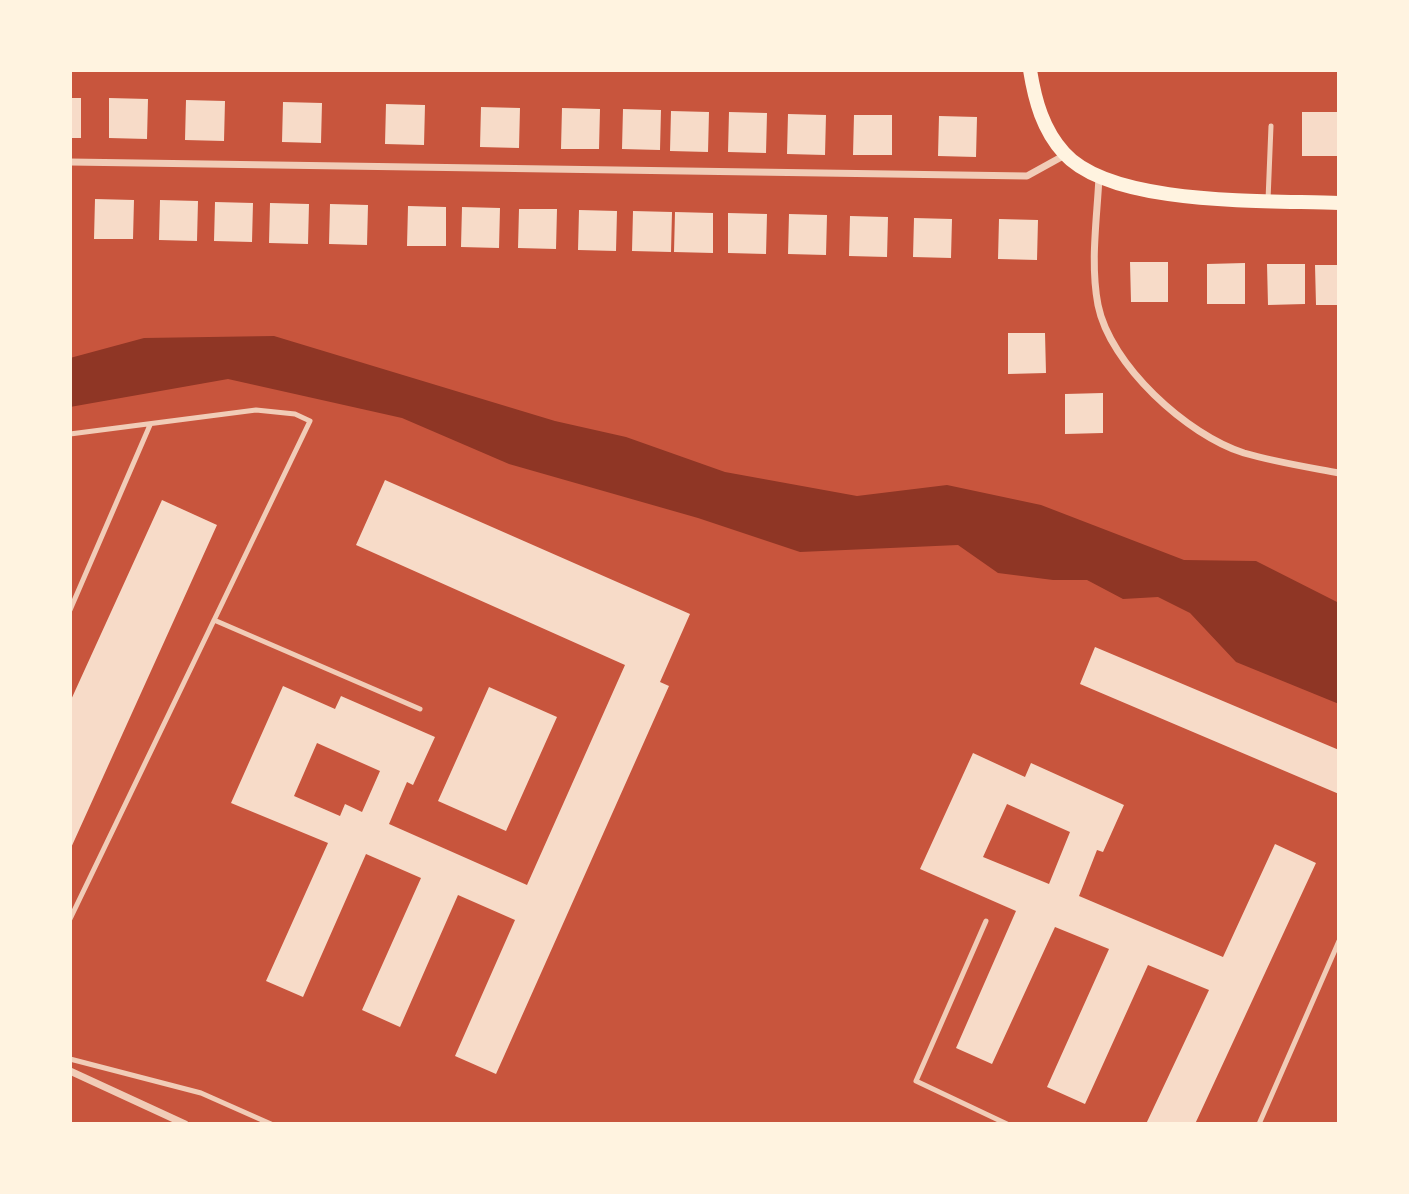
<!DOCTYPE html>
<style>
body{margin:0}
#map{position:relative;width:1409px;height:1194px;overflow:hidden;background:#c8553d;font-family:"Alegreya Sans",sans-serif}
canvas{display:block}
.frame{position:absolute;inset:0;border:72px solid #fff3e0;pointer-events:none}
</style>
<div id="map">
<canvas width="1409" height="1194"></canvas>
<div class="frame"></div>
</div>
<script>
const g = document.querySelector('canvas').getContext('2d');
g.lineJoin = 'round';
function fill(path, color) { g.fillStyle = color; g.fill(path, 'evenodd'); }
function trace(path, color, width, dash) { g.strokeStyle = color; g.lineWidth = width; g.lineCap = dash ? 'butt' : 'round'; g.setLineDash(dash || []); g.stroke(path); }
const water = new Path2D(`
 M274 336 555 421 626 437 725 472 857 496 947 485 1041 505 1184 560 1256 561 1339 603V704L1236 662 1190 613 1158 597 1123 599 1087 580H1053L998 573 958 545 800 552 698 518 509 464 402 418 228 379 70 407V358L144 338Z`);
const building = new Path2D(`
 M70 98H81V138H70Z
 M109 98 148 99 147 139 109 138Z
 M186 100 225 101 224 141 185 140Z
 M283 102 322 103 321 143 282 142Z
 M386 104 425 105 424 145 385 144Z
 M481 107 520 108 519 148 480 147Z
 M562 108 600 109 599 149H561Z
 M623 109 661 110 660 150 622 149Z
 M671 111 709 112 708 152 670 151Z
 M729 112 767 113 766 153 728 152Z
 M1302 112H1339V156H1302Z
 M788 114 826 115 825 155 787 154Z
 M854 115H892V155H853Z
 M939 116 977 117 976 157 938 156Z
 M95 199 134 200 133 239H94Z
 M160 200 198 201 197 241 159 240Z
 M215 202 253 203 252 242 214 241Z
 M270 203 309 204 308 244 269 243Z
 M330 204 368 205 367 245 329 244Z
 M408 206 446 207V246H407Z
 M462 207 500 208 499 248 461 247Z
 M519 209H557L556 249 518 248Z
 M579 210 617 211 616 251 578 250Z
 M633 211 672 212 671 252 632 251Z
 M675 212 713 213V253L674 252Z
 M728 213 767 214 766 254 728 253Z
 M789 214 827 215 826 255 788 254Z
 M850 216 888 217 887 257 849 256Z
 M914 218 952 219 951 258 913 257Z
 M999 219 1038 220 1037 260 998 259Z
 M1130 262H1168V302H1131Z
 M1245 263V304H1207V264Z
 M1267 264H1305V304L1268 305Z
 M1315 265H1339V305H1316Z
 M1008 333H1045L1046 373 1008 374Z
 M1103 393V433L1065 434V394Z
 M385 480 690 614 660 682 669 686 496 1074 455 1056 515 920 458 895 400 1027 362 1010 421 878 366 854 303 997 266 981 328 843 231 803 283 686 335 709 341 696 435 737 413 785 407 782 389 824 527 885 625 665 356 545ZM317 743 380 771 362 812 345 804 340 816 294 796Z
 M162 500 217 525 70 850V702Z
 M1095 647 1339 750V794L1080 684Z
 M489 687 557 717 506 831 438 801Z
 M973 753 1025 777 1031 763 1124 805 1103 852 1097 850 1079 896 1223 957 1275 844 1316 863 1195 1124H1146L1209 990 1148 965 1085 1104 1047 1087 1109 949 1055 927 992 1064 956 1048 1016 911 920 869ZM1007 804 1070 832 1049 884 983 857Z`);
const service = new Path2D(`
 M1268 200 1271 126
 M70 434 256 410 295 414 310 421 70 919
 M70 610 150 425
 M214 620 420 709
 M986 921 916 1081 1007 1124
 M70 1059 201 1093 271 1124
 M1259 1124 1339 941`);
const minor = new Path2D(`
 M70 162 1027 176 1065 155
 M1099 177C1097 219 1090 263 1098 305 1110 365 1187 435 1244 453 1275 462 1307 467 1339 473
 M70 1071 185 1124`);
const secondary = new Path2D(`
 M1030 70C1035 101 1043 130 1064 153 1112 207 1269 200 1339 203`);
fill(water, '#8f3625');
fill(building, '#f7dbc8');
trace(service, '#f1ccb7', 5);
trace(minor, '#f1ccb7', 7);
trace(secondary, '#fff3e0', 14);
</script>
